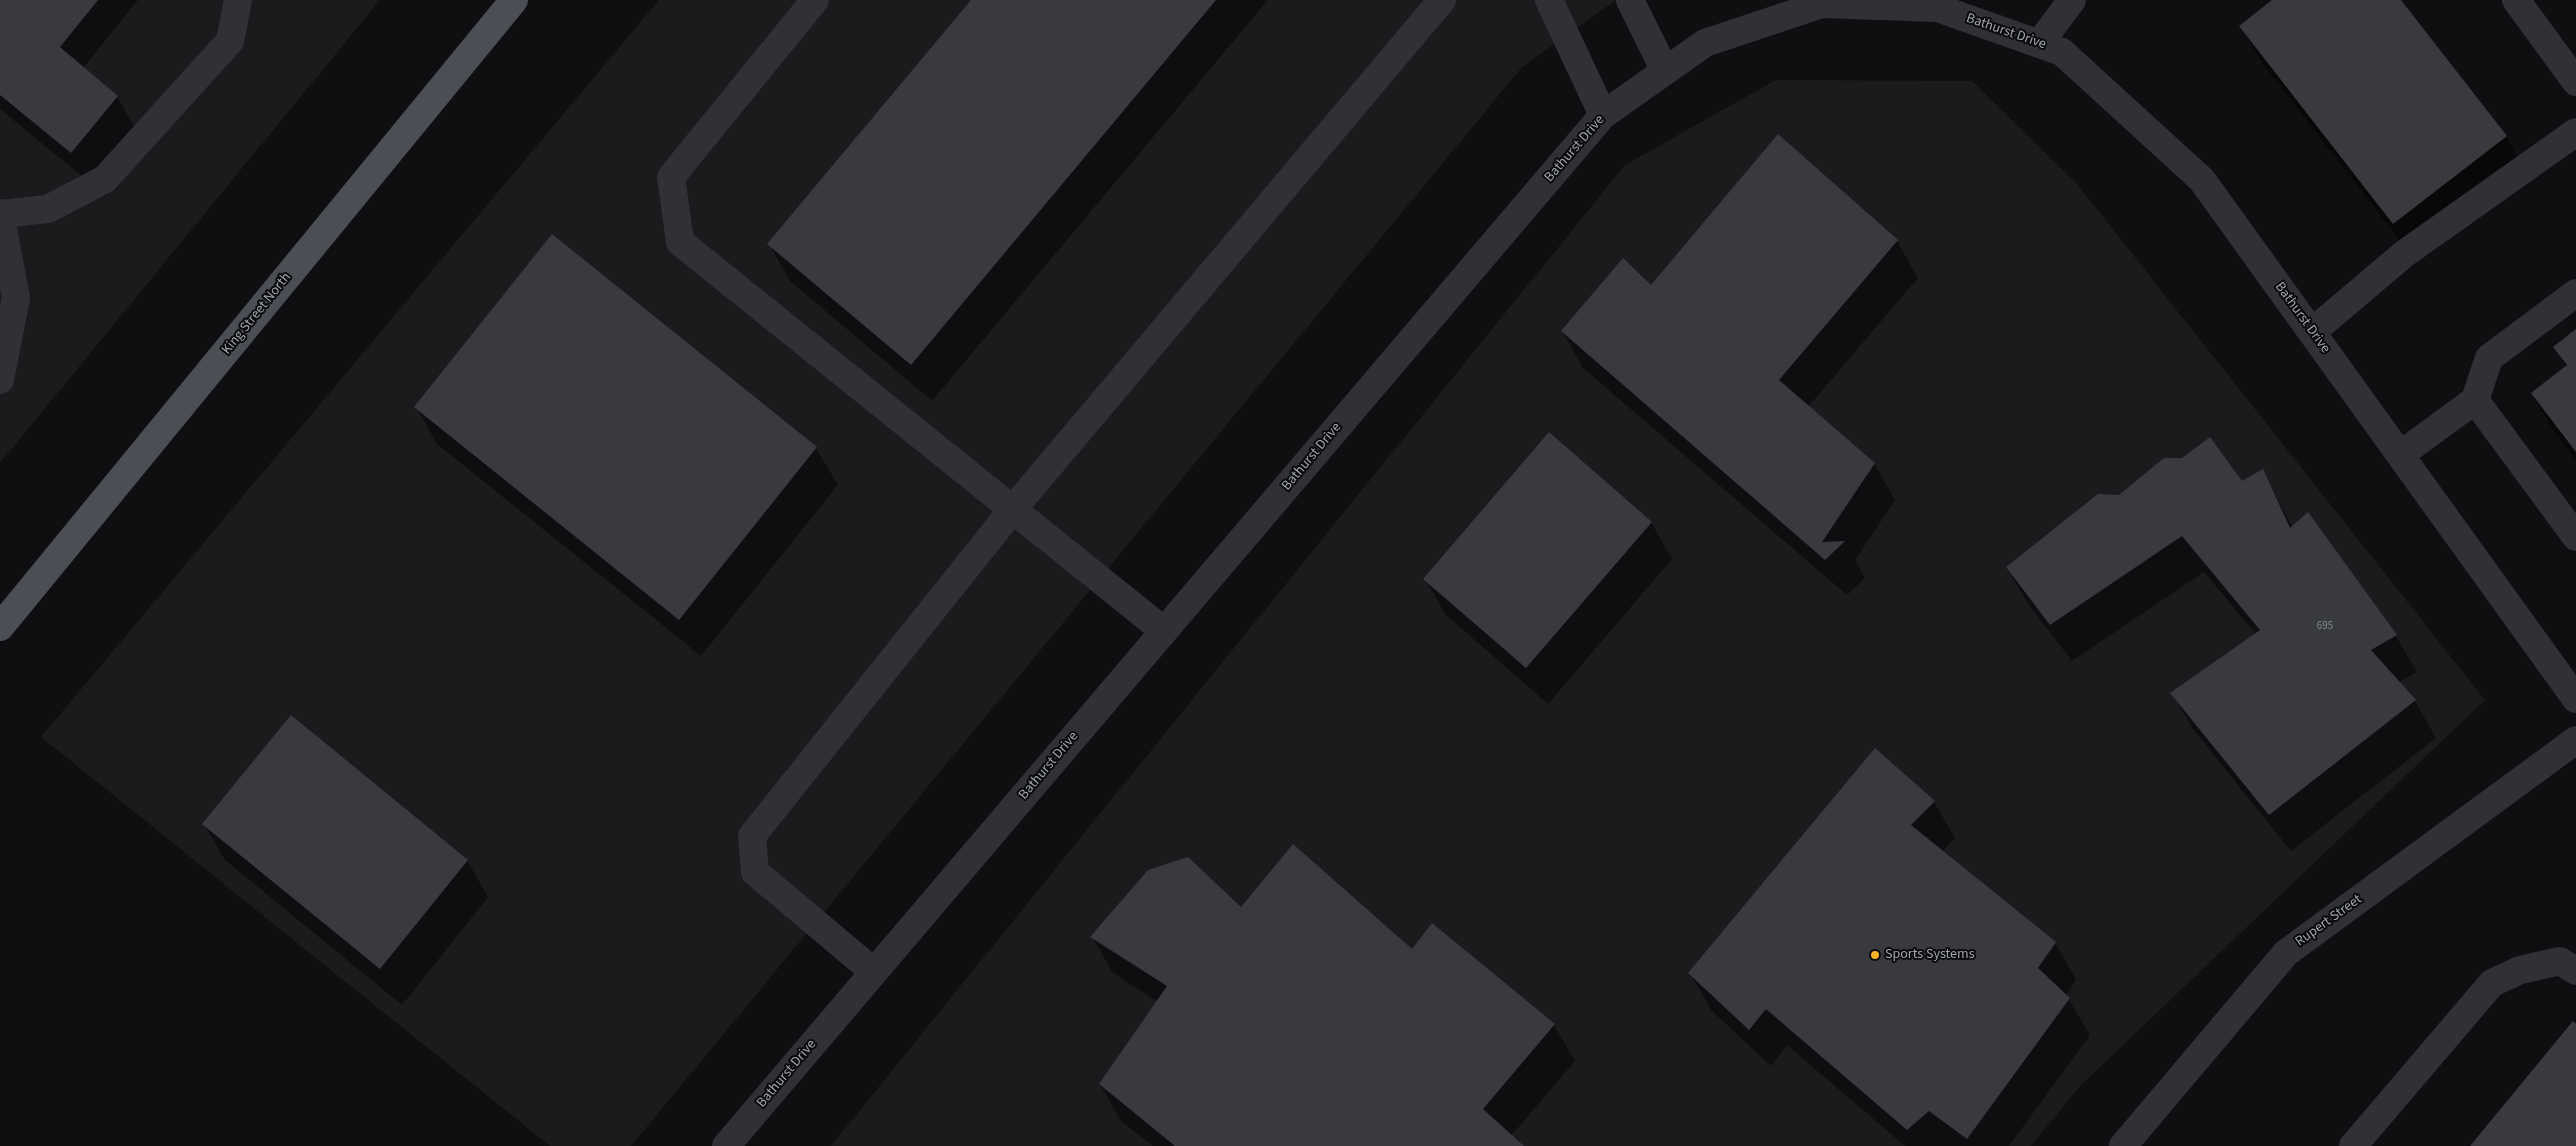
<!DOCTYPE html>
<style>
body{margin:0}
canvas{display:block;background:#0f0f11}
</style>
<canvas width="2576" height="1146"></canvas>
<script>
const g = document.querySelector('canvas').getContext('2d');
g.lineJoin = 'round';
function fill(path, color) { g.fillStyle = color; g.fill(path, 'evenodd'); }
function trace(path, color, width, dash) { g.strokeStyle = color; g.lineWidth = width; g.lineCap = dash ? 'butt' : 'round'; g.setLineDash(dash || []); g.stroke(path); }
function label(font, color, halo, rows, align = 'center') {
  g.font = font + ' "Source Sans 3",sans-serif'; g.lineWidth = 4; g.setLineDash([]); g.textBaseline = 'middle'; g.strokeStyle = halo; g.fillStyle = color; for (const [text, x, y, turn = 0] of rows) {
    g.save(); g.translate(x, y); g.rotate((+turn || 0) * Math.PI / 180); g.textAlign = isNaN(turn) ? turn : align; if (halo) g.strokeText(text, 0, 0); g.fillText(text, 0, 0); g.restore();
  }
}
const built = new Path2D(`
 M0 0H380L0 463Z
 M659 0H1616L1522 67 631 1146H550L41 737Z
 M1776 80 1972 81 2077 184 2485 700 2080 1086 2031 1146H831L1625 165Z`);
const shadow = new Path2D(`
 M0 0H138L83 68 117 97 134 126 88 181 0 109Z
 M973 0H1268L932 401 790 281 769 244Z
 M2274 0H2400L2506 137 2527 173 2415 260 2262 63 2241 26Z
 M553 236 816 448 838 485 701 656 437 444 416 407Z
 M1897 241 1918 278 1808 407 1874 463 1895 500 1855 560 1865 578 1847 595 1583 368 1562 331 1651 287Z
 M2576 331V460L2553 430 2532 394 2566 367 2555 347Z
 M2262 471 2293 528 2308 514 2396 636 2417 672 2398 683 2415 701 2436 738 2291 851 2193 729 2172 693 2256 634 2204 572 2072 661 2028 604 2007 568 2119 497 2242 482Z
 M1651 522 1672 559 1548 704 1446 615 1425 579Z
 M1934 802 1955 838 1942 852 2055 943 2076 979 2066 995 2090 1035 2009 1146H1905L1787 1045 1771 1066 1711 1010 1690 973Z
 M204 824 467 860 488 897 402 1005 225 860Z
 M1241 908 1412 951 1554 1025 1575 1061 1511 1136 1522 1146H1153L1121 1121 1100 1084 1158 1002 1113 973 1092 937Z`);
const building = new Path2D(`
 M0 0H98L60 47 118 96 71 153 0 95Z
 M971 0H1216L911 365 767 244Z
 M2272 0H2401L2507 136 2393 224 2239 26Z
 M1778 134 1898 240 1779 380 1875 463 1822 542 1845 541 1825 560 1561 331 1623 258 1651 285Z
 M552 234 817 447 679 620 414 407Z
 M2576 329V452L2531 393 2567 365 2553 347Z
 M1549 432 1652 522 1526 668 1423 579Z
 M2210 437 2242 481 2263 469 2290 528 2308 512 2397 635 2371 650 2416 700 2269 815 2170 693 2260 630 2182 536 2050 625 2006 567 2098 494 2119 495 2164 458H2182Z
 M291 715 468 860 380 969 202 824Z
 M1875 748 1935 801 1911 825 2056 942 2038 968 2070 998 1967 1139 1929 1111 1907 1130 1766 1009 1749 1030 1688 973Z
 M1293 844 1412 949 1432 923 1555 1024 1483 1109 1524 1146H1175L1099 1084 1167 986 1090 937 1148 870 1188 857 1241 907Z
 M2573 1021 2576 1024V1146H2470Z`);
const minor = new Path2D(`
 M815 0 671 177 680 242 1164 631
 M1549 0 1603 115
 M1630 0 1665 71
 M2516 0 2576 82
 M2039 44 2072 0
 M0 213 16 298 0 380
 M1 214 48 209 105 179 230 41 238 0
 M2312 332 2404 254 2576 132
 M2475 400 2576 537
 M2400 455 2475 400 2489 358 2576 293
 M874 972 755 872 752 836 1013 509 1442 0
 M726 1146 1603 115 1705 43 1822 4 1938 8 2062 52 2202 180 2576 699
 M2123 1146 2286 953 2576 740
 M2353 1146 2492 983 2520 970 2560 961 2576 971`);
const major = new Path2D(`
 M0 627 514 0`);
const markers = [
 [1875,955,5,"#f7b421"]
];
const numberNames = [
 ["695",2325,627]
];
const streetNames = [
 ["Bathurst Drive",2006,32,19],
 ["Bathurst Drive",1575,149,-49],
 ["King Street North",257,314,-51],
 ["Bathurst Drive",2302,318,54],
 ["Bathurst Drive",1312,457,-50],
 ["Bathurst Drive",1049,766,-50],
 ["Rupert Street",2329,921,-36],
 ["Bathurst Drive",787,1074,-50]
];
const poiNames = [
 ["Sports Systems",1885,955]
];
fill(built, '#1b1b1e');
fill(shadow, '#0007');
fill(building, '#393a3e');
trace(minor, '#303136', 28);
trace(major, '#4c4e55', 28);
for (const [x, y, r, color] of markers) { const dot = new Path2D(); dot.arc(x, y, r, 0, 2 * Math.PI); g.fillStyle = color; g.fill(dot); trace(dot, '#0a0a0b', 2); }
label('11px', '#868a95', null, numberNames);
label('14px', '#a0a5b2', '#0a0a0b', streetNames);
label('14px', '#a0a5b2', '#0a0a0b', poiNames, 'left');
</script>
